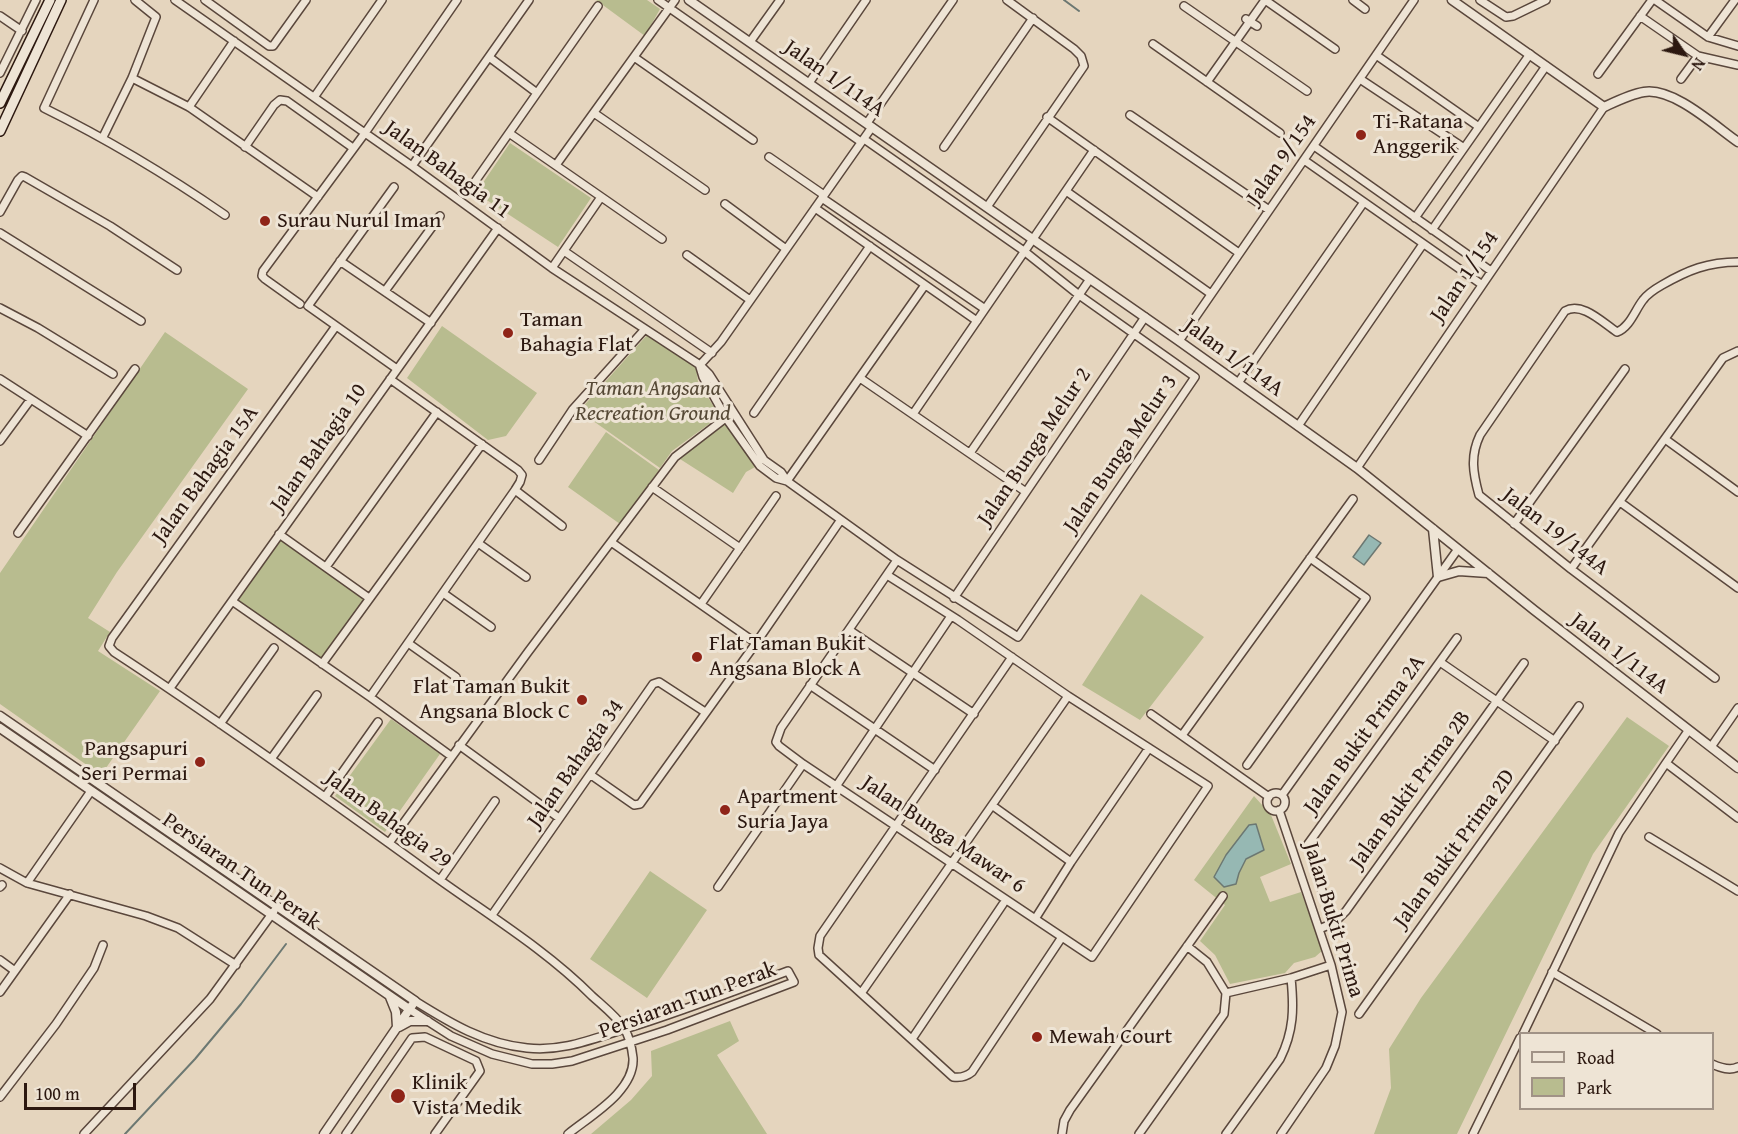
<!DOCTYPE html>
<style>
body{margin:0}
#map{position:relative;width:1738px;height:1134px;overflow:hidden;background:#e5d5be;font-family:"Gentium Book Plus",serif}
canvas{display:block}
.legend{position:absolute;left:1519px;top:1032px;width:195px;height:78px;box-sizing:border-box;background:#eee4d5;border:2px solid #a09286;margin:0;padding:8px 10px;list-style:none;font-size:18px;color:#2c1810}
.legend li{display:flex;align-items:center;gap:12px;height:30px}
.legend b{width:30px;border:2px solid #a09286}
.north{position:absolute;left:1654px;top:24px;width:60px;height:60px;-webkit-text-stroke:4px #eee4d5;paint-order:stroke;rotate:125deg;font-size:16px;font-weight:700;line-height:24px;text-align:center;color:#2c1810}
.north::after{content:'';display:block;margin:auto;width:21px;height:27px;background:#2c1810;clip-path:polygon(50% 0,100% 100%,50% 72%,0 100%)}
.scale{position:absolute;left:24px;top:1083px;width:112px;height:27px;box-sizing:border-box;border:3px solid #2c1810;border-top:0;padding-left:8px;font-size:18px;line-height:21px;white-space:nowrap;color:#2c1810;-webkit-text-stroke:4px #eee4d5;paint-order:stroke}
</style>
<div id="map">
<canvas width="1738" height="1134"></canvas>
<ul class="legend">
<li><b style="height:8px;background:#eee4d5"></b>Road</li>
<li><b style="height:16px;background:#b8bc8f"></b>Park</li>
</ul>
<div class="north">N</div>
<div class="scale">100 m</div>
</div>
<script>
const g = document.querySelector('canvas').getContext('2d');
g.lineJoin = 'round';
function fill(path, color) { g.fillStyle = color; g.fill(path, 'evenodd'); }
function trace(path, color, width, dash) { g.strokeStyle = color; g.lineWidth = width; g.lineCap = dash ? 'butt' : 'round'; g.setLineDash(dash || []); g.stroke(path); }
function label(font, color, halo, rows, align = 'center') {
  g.font = font + ' "Gentium Book Plus",serif'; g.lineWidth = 6; g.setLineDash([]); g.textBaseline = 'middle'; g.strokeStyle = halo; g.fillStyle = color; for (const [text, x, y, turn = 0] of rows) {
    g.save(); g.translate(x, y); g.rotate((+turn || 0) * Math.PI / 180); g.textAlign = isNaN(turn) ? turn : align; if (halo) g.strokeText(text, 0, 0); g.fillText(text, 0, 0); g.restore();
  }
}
const green = new Path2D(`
 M596 0H647L660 9 645 36Z
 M510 143 591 198 558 247 476 193Z
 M442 326 537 393 506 436 488 440 407 378Z
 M165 332 248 389 117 572 88 618 110 632 98 651 160 691 101 775 0 704V573Z
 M648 334 696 367 698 382 720 416 672 451 660 468 579 411Z
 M726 423 757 466 746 472 733 493 680 459Z
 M606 432 659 470 620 524 568 487Z
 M281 540 367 600 324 660 238 601Z
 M1141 594 1204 637 1140 720 1082 685Z
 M1627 717 1669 746 1593 854 1457 1134H1374L1391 1088 1389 1049 1421 998Z
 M391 719 440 754 385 832 335 796Z
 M1254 796 1271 815 1291 864 1260 877 1270 902 1301 892 1323 950 1315 957 1294 963 1285 973 1230 984 1215 955 1200 941 1225 905 1194 880Z
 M650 871 707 910 647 998 590 959Z
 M730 1021 739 1041 717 1055 767 1134H591L631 1100 652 1076 651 1051Z`);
const water = new Path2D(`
 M1369 535 1381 543 1364 565 1353 557Z
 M1256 824 1264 850 1246 859 1239 873 1236 884 1224 887 1214 877 1226 855 1249 825Z`);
const stream = new Path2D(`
 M1064 0 1079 11
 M125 1134 195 1059 241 1004 286 944`);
const minor = new Path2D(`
 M94 0 44 108C107 139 167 175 225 215
 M175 0 412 166 552 268 700 365 709 374 764 460 781 472 787 481 897 560 1018 637 1195 377 1079 295 1024 251 864 139
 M205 0 269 46H273L306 0
 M658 0 861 142
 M1265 0 1335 49
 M1353 0 1365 9
 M1480 0 1506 17 1513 16 1546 0
 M1655 0 1708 37 1738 46
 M1184 6 1307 91
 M0 16 22 31
 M1640 16 1698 56 1738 65
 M1246 19 1257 26
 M1708 37 1735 0
 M750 42 780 0
 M1153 44 1280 133
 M1376 55 1479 127
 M489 57 537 93
 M634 57 753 140
 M0 73 36 0
 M1598 74 1652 0
 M132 78 189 107 318 197
 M1360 79 1464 148
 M1681 79 1698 56
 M1207 82 1265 0
 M809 83 866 0
 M315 96 382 0
 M189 107 234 41
 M594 113 705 190
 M1130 115 1269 210
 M1047 117 1239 253
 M867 123 953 0
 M509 133 662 239
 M103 137 132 78 156 17 135 0
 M1314 146 1491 271
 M245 147 274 105 280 100 287 101 353 148
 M944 147 1033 18
 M769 157 824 195
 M1304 160 1481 284
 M556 165 675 0
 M412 166 529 0
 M474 183 598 6
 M394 187 308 306 397 369
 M1066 191 1211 294
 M822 198 985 309
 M725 204 786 249
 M987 207 1084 66 1081 56 1074 49 1007 0
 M815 208 977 321
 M0 212 18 180 22 176 25 177 110 226 177 270
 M1415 218 1530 54
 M1432 230 1546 66
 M0 233 141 321
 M564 251 712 353
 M687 255 750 300
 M340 261 431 323
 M552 268 601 197
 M385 291 440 216
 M300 304 265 279 262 276 263 271 365 133 457 0
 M0 308 38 328 113 374
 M336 326 112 638 109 646 114 652C224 724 331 801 437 878 490 916 546 950 592 996 603 1006 616 1016 624 1028 629 1036 632 1049 633 1058 635 1091 590 1116 568 1134
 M1179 341 1414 0
 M700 365 721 342 872 127
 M700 367 703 377 726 418 760 466 776 478 787 481
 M860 378 1026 492
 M0 379 88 436
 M1238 383 1364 202
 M754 413 870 246
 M913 414 1094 150
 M1298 426 1423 244
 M1665 439 1738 492
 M0 441 31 399
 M970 453 1090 279
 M539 460 573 409 645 329
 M1357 468 1604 107
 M787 481 925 285
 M652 487 740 548
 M515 490 562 526
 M1620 502 1738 588
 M1514 524 1625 369
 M18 533 135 369
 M279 534 369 598
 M611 542 756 643
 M478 543 526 577
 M326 567 437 412
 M1571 569 1723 358 1738 351
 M887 575 958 620 1068 696 1208 786 1092 957 803 764 779 746 776 742 781 728 897 560
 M443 593 491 627
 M954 598 1145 317
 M232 601 370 697 451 756
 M701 604 776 496
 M849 630 974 714
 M408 643 456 677
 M1012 657 820 936 818 948 819 955 953 1077C960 1078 966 1077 972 1072L1062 937
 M1440 662 1555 741
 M322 664 482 444
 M1715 678 1571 569 1479 495C1473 473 1470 456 1480 435L1565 311C1582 301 1603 323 1617 332 1630 327 1635 310 1643 300 1648 293 1655 289 1662 285 1688 270 1708 262 1738 262
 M810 685 935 770
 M170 688 498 228
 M370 697 515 490 520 482 522 475 518 470 390 379
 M1151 714 1269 797
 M220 724 274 648
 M1183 734 1353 499
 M459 745 559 818
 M1711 747 1738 708
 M271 759 317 695
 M1666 763 1688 731
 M1247 765 1366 598 1310 558
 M591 775 634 805 640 804 756 643 840 521
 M837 785 951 616
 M1267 802a9 9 0 1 1 18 0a9 9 0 1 1-18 0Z
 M1282 795 1458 549
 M325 797 378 722
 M993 806 1071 862
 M1279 810 1331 965 1342 1012 1335 1046 1326 1068 1281 1134
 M1649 837 1738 891
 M389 843 528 652 675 457 732 413
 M0 868 27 883 146 916 178 928 236 965
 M440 880 495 801
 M27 883 91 791
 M0 887 2 885
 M718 887 803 764
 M492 915 653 684 659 682 705 712
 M1035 919 1071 862 1149 748
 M1334 923 1318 880 1308 844 1457 638
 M1319 929 1334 923 1346 911 1524 663
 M0 960 15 971
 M1552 972 1657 1034
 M0 992 70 894
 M862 992 1068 696
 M1226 993 1291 978 1331 965
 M409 1009 451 1036 492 1054 532 1064H552L572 1061 667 1030 794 982 788 971C734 991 680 1012 625 1029 592 1039 562 1052 527 1048 485 1044 450 1023 415 1001
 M1359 1014 1579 706
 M1523 1034 1619 833 1666 763 1738 818
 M912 1039 1003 904
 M1712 1064C1721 1068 1730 1071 1738 1067
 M0 1097 56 1024 94 968 103 945
 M84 1134 210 999 274 911
 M346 1134 412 1038 425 1037 476 1061 480 1071 435 1134
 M1062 1134 1064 1121 1070 1110 1223 896
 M1139 1134 1224 1014 1226 993 1207 962 1187 946
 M1226 1134 1280 1059C1294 1031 1294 1008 1291 978
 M1473 1134 1520 1038`);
const tertiary = new Path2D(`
 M689 0 1179 341 1357 468 1534 610 1738 768
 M1452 0 1604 107C1617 101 1631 94 1644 92 1673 87 1715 126 1738 142
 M1433 529 1438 577 1459 571 1488 573
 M0 716 415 1001 324 1134
 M0 728 409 1009
 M390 997 396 1012 397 1027
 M399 1027 410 1021H427`);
const secondary = new Path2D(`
 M0 103 50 0
 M0 131 61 0`);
const markers = [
 [1361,135,6,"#8f2418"],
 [265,221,6,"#8f2418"],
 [508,333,6,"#8f2418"],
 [697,657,6,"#8f2418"],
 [582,700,6,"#8f2418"],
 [200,762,6,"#8f2418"],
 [725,810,6,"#8f2418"],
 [1037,1037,6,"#8f2418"],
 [398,1096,8,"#8f2418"]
];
const streetNames = [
 ["Jalan 1/114A",834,79,35],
 ["Jalan 9/154",1282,160,-55],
 ["Jalan Bahagia 11",447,170,36],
 ["Jalan 1/154",1465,277,-56],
 ["Jalan 1/114A",1233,358,36],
 ["Jalan Bunga Melur 2",1035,447,-56],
 ["Jalan Bahagia 10",319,448,-55],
 ["Jalan Bunga Melur 3",1121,454,-56],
 ["Jalan Bahagia 15A",206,475,-54],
 ["Jalan 19/144A",1555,532,38],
 ["Jalan 1/114A",1619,654,38],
 ["Jalan Bukit Prima 2A",1365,735,-54],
 ["Jalan Bahagia 34",576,764,-55],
 ["Jalan Bukit Prima 2B",1411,790,-54],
 ["Jalan Bahagia 29",388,820,36],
 ["Jalan Bunga Mawar 6",943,835,34],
 ["Jalan Bukit Prima 2D",1455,849,-54],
 ["Persiaran Tun Perak",241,872,35],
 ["Jalan Bukit Prima",1333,920,73],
 ["Persiaran Tun Perak",688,1001,-20]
];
const poiNames = [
 ["Ti-Ratana",1373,122],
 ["Anggerik",1373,147],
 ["Surau Nurul Iman",277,221],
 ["Taman",520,320],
 ["Bahagia Flat",520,345],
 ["Flat Taman Bukit",709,644],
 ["Angsana Block A",709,669],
 ["Flat Taman Bukit",570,687,"right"],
 ["Angsana Block C",570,712,"right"],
 ["Pangsapuri",188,749,"right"],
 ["Seri Permai",188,774,"right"],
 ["Apartment",737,797],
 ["Suria Jaya",737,822],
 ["Mewah Court",1049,1037],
 ["Klinik",412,1083],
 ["Vista Medik",412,1108]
];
const parkNames = [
 ["Taman Angsana",653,389],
 ["Recreation Ground",653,414]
];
fill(green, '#b8bc8f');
fill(water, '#96b8b3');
trace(water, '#6c7872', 1.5);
trace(stream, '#6c7872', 2);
trace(minor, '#5a473c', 10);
trace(tertiary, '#5a473c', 11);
trace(secondary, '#2c1810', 12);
trace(minor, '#eee4d5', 7);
trace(tertiary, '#eee4d5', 8);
trace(secondary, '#eee4d5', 9);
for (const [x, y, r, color] of markers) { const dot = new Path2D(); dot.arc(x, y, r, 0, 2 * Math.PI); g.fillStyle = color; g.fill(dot); trace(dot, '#eee4d5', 2); }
label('22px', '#2c1810', '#eee4d5', streetNames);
label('22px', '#2c1810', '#eee4d5', poiNames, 'left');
label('italic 22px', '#564936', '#eee4d5', parkNames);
</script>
